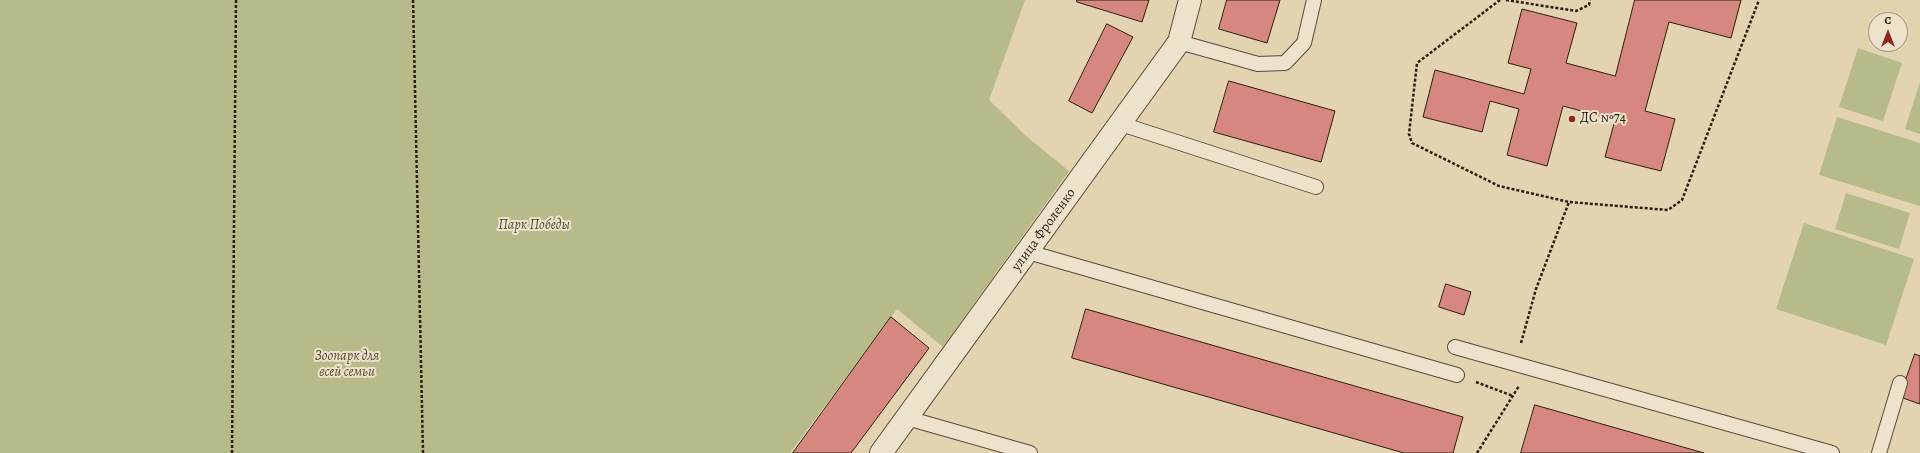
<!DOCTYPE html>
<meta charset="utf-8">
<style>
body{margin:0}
#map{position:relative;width:1920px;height:453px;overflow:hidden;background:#e3d3b1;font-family:Alegreya,serif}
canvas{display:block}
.north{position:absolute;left:1868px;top:12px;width:40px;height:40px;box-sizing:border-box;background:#ede2cc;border:1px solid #a09380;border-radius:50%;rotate:0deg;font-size:11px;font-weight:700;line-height:16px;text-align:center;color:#2d1d0f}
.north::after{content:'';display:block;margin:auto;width:14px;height:18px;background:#8f2418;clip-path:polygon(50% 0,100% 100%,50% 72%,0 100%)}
</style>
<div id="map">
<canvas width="1920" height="453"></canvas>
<div class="north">С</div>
</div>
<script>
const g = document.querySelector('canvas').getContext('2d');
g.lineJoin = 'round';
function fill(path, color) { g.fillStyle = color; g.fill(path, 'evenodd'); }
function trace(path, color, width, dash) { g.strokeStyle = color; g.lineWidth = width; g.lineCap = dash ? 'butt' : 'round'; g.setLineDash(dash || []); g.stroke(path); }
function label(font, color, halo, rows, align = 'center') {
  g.font = font + ' Alegreya,serif'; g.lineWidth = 4; g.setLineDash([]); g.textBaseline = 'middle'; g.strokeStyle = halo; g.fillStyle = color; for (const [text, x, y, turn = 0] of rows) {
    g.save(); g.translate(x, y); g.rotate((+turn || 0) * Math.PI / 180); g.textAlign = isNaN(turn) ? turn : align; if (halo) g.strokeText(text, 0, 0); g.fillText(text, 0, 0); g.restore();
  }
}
const green = new Path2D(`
 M0 0H1025L989 100 1026 136 1069 171 943 347 897 309 790 453H0Z
 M1858 48 1902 63 1883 121 1839 107Z
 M1920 82V134L1905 129Z
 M1837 117 1920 143V206L1819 175Z
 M1846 193 1910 213 1899 249 1835 229Z
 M1804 223 1914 259 1886 345 1776 309Z`);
const building = new Path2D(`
 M1077 0H1149L1142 22 1077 2Z
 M1227 0H1280L1267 43 1219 29Z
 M1635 0H1741L1731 38 1669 22 1645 111 1675 119 1661 171 1605 157 1615 120 1563 106 1547 166 1507 155 1519 109 1490 101 1482 132 1423 117 1435 70 1524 94 1531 69 1508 63 1522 9 1577 23 1566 63 1615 76Z
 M1107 24 1133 37 1092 113 1069 101Z
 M1229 81 1335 111 1321 162 1214 132Z
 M1446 284 1471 292 1464 315 1439 307Z
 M1086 309 1463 417 1453 453H1404L1072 358Z
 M891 317 929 348 851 453H793Z
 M1915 354 1920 356V404L1900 397Z
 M1535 405 1704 453H1521Z`);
const path = new Path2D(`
 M413 0 423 453
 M1500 0 1417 63 1409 134 1412 143 1499 186 1569 202
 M1506 0 1576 11 1589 5 1590 0
 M1521 343 1536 289 1569 202 1668 210 1682 200 1759 0
 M1476 382 1513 396
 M232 453 236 0
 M1477 453 1519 386`);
const lane = new Path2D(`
 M1179 42 1258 64 1285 63 1304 43 1314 0
 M1121 124 1316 187
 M1028 252 1457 375
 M1455 347 1832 453
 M907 418 1030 453
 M1879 453 1900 383`);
const street = new Path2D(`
 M881 453 1179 42 1190 0`);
const markers = [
 [1572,119,4,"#8f2418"]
];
const poiNames = [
 ["ДС №74",1580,119]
];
const parkNames = [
 ["Парк Победы",534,226],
 ["Зоопарк для",347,357],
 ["всей семьи",347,373]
];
const streetNames = [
 ["улица Фроленко",1044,230,-54]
];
fill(green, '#b6bb89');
fill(building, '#d68880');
trace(building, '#2d1d0f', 1);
trace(lane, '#5a4a38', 16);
trace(street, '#5a4a38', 24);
trace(path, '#2d1d0f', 2.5, [3, 2]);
trace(lane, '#ede2cc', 14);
trace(street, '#ede2cc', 22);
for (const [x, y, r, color] of markers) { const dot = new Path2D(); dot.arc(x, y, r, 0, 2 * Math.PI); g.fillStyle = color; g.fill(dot); trace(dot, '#ede2cc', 1.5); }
label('14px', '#2d1d0f', '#ede2cc', poiNames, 'left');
label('italic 14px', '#564c34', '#ede2cc', parkNames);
label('14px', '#2d1d0f', '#ede2cc', streetNames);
</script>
